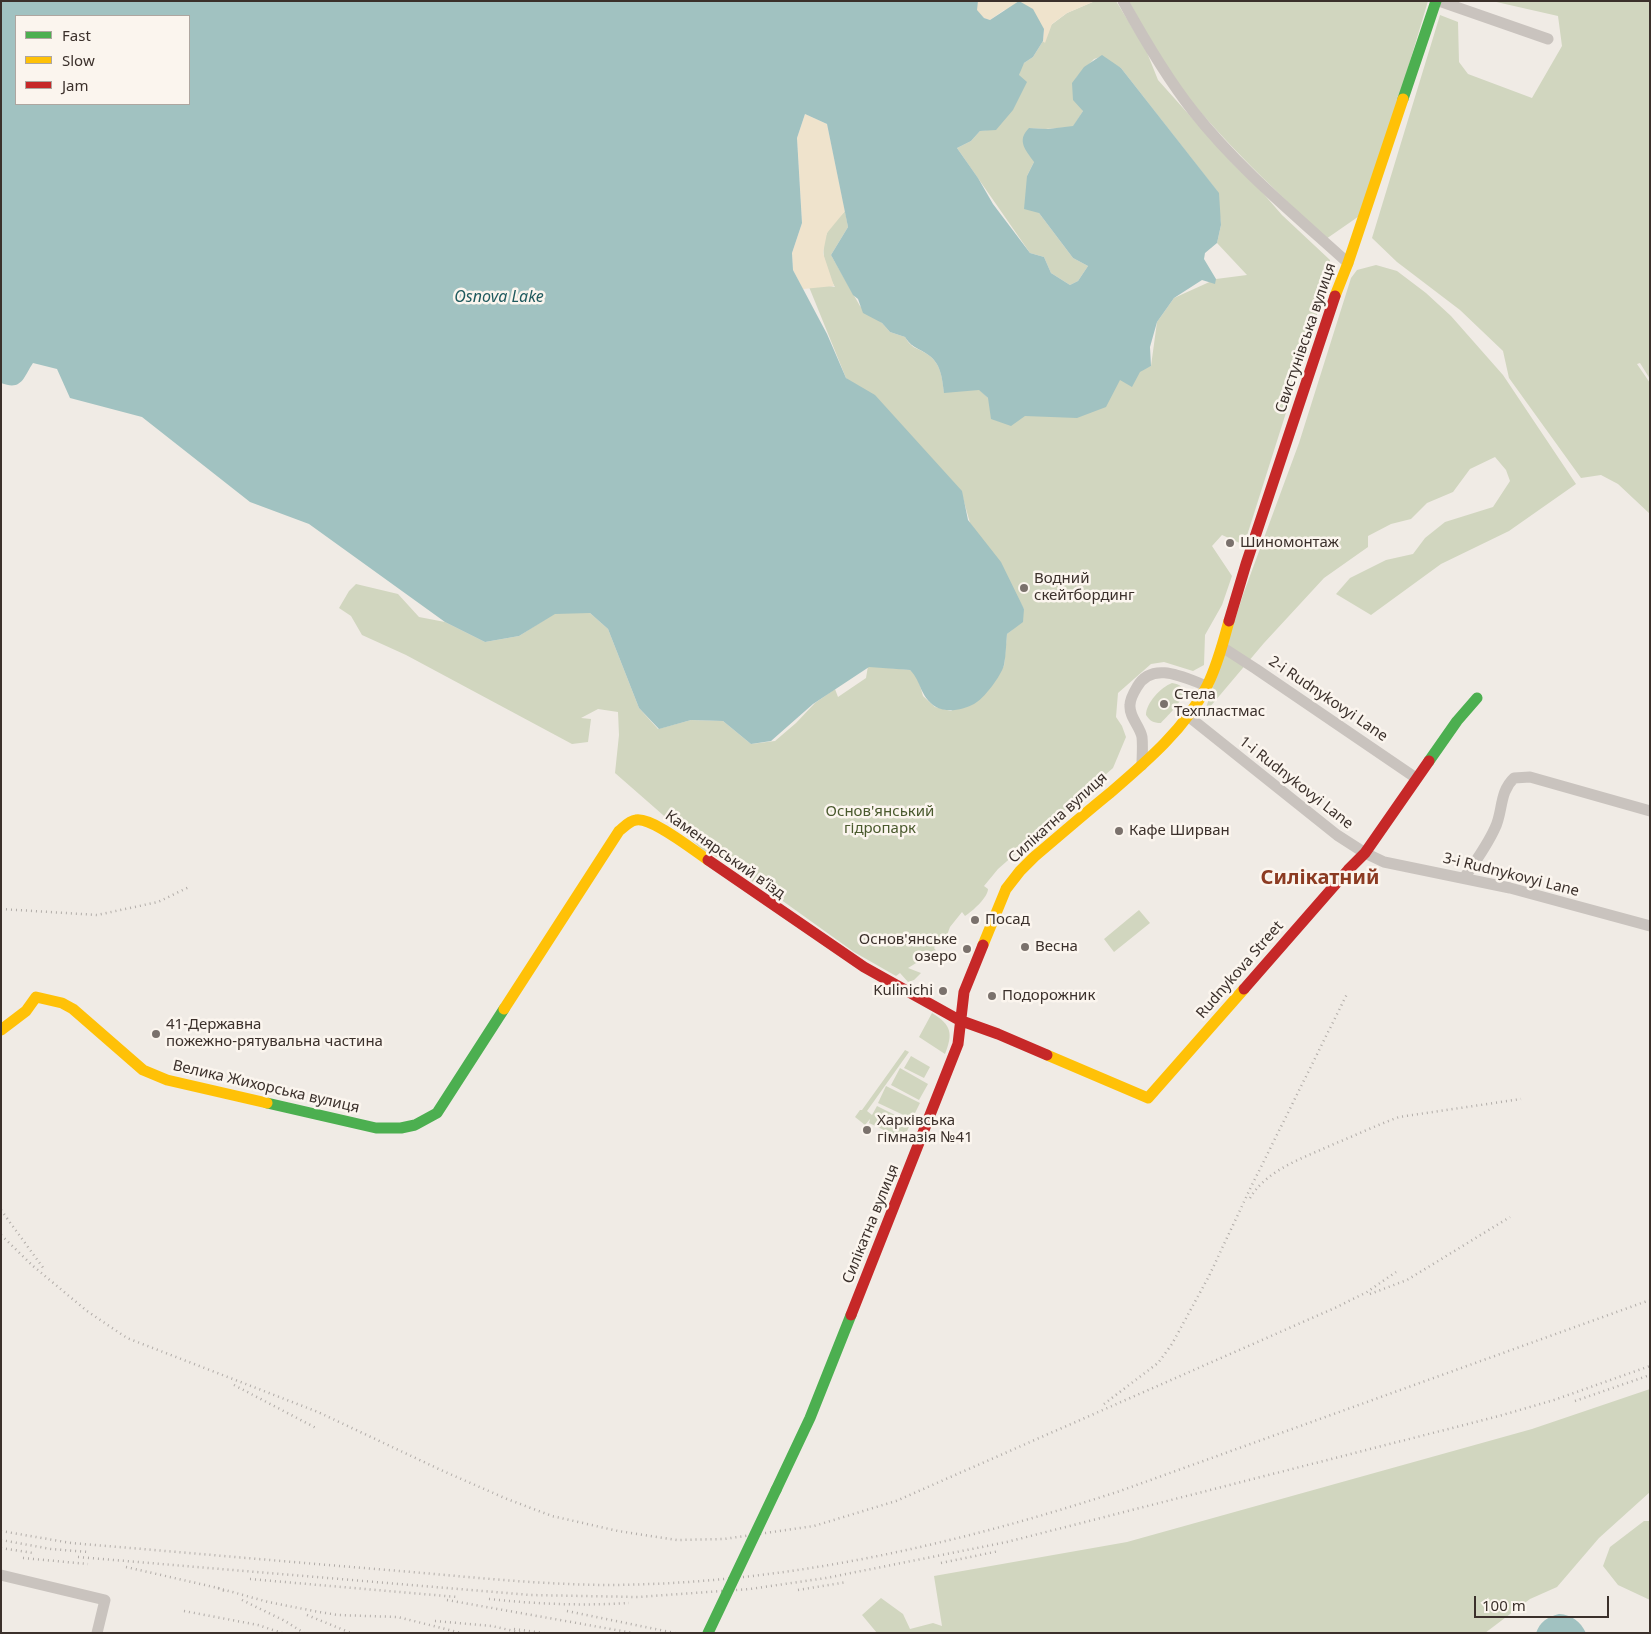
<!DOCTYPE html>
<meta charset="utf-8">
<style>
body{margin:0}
#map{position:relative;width:1651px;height:1634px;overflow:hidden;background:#f0ebe5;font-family:"Noto Sans",sans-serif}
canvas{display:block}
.frame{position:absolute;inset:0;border:2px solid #3b302b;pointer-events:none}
.legend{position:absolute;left:15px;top:15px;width:175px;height:90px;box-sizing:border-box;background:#fbf5ee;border:1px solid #aea6a0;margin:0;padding:6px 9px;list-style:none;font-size:15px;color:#3b302b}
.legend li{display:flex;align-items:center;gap:10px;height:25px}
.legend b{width:25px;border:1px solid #aea6a0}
.scale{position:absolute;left:1474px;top:1596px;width:135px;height:22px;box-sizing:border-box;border:2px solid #3b302b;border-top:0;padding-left:6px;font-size:15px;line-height:18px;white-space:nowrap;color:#3b302b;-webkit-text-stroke:4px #fbf5ee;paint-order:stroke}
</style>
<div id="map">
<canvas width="1651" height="1634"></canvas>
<div class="frame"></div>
<ul class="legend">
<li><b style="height:6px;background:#4caf50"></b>Fast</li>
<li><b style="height:6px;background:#ffc107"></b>Slow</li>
<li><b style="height:6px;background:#c62828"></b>Jam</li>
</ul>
<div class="scale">100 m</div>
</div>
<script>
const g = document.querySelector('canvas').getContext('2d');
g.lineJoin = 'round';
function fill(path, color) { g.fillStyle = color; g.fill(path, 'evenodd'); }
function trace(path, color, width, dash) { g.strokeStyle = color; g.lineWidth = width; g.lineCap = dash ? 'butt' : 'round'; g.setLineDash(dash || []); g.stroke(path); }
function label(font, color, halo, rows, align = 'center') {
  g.font = font + ' "Noto Sans",sans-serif'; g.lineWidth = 5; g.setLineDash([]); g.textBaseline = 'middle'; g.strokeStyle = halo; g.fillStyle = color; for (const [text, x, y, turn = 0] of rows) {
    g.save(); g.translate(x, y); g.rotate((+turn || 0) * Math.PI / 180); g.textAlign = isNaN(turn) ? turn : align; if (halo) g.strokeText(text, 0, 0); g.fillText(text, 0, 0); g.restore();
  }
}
const green = new Path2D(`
 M1095 1H1116L1146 50 1158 80 1235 166 1255 184 1282 215 1330 260V274L1244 545 1222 535 1212 546 1232 576 1222 605 1205 635 1204 665 1193 671 1164 662 1151 664 1118 693 1116 717 1122 726 1126 737 1113 768 998 869 984 886 988 889C988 897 973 911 965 916L962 912 950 927 947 935 943 936 934 948 938 953 936 959 931 960 926 957 908 968 921 973 914 980 908 982 900 973 896 976 854 952 759 884 749 880 730 864 703 850 615 773 619 735 618 712 598 709 581 718 591 719 588 742 572 744 406 655 362 635 351 616 339 608 349 591 356 584 398 594 419 617 445 622 485 642 519 636 555 613H590L608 629 639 708 658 729 691 720 723 721 751 744 775 741 796 723 815 703 835 689 838 697 866 678 868 666 910 670 917 675 923 696 935 707 951 711 1004 666 1007 634 1012 630 1024 609 970 523 961 491 846 378 807 282 835 287C826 272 819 250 827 233 830 225 839 218 845 211L848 227 831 255 860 306 882 323 890 332 905 337C912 349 916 347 927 354 941 363 942 377 944 392L979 389 988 398 1120 380 1151 366 1157 322 1174 298 1216 279 1247 275 1217 243 1221 225 1217 191 1121 68 1100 57 1094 59 1076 78 1083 111 1073 127 1045 129 1029 128 1034 162 1027 176 1039 213 1073 258 1088 266 1078 281 1070 285 1051 273 1044 257 1030 253 957 148 971 141 980 131 996 129 1019 75 1021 65 1033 57 1043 41 1044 42 1051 25 1067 13Z
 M1129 1H1428L1365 212 1326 239C1270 184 1209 130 1164 65 1150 46 1141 22 1129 1Z
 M1492 1H1650V379L1640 363 1637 364 1650 383V514L1618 484 1601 475 1581 478 1509 378 1503 351 1460 310 1397 262 1372 238 1440 15 1458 22 1459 62 1468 74 1532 98 1562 46 1558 16Z
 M1376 265 1397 271 1426 293 1451 316 1503 375 1576 484 1509 531 1441 564 1371 615 1336 594 1350 578 1386 560 1413 554 1425 538 1445 522 1493 507 1510 481 1506 470 1495 457 1470 469 1453 492 1427 503 1411 519 1391 524 1368 536V547L1324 578 1264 643 1204 714 1244 592 1299 443 1351 278 1357 270Z
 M1172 683C1200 687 1168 715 1161 723 1153 723 1150 721 1146 715 1146 703 1161 687 1172 683Z
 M1139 910 1150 923 1114 952 1104 939Z
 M932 1013C952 1025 953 1034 945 1054L919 1037Z
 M905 1050 909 1052 867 1111 872 1115 877 1106 911 1123 903 1139 869 1123 870 1119 865 1125 855 1117 860 1110H862Z
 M911 1056 930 1067 924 1078 904 1068Z
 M900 1068 928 1084 919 1100 891 1085Z
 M886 1086 920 1103 912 1119 878 1103Z
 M1650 1389V1492L1599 1538 1557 1587 1530 1599 1485 1633H877L862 1615 881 1598 903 1614 910 1629 933 1623 942 1626 934 1576 1127 1542 1532 1429Z
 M1644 1521H1650V1600L1618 1585 1603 1566 1610 1547Z`);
const sand = new Path2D(`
 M978 1H1095L1067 13 1052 24 1045 43 1043 41 1044 29 1004 10 990 20 984 18 976 10Z
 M805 114 827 124 845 211 827 233 823 253 834 286 803 289 793 270 792 253 802 223 797 138Z`);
const water = new Path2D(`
 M1 1H978L977 10 984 18 990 20 1019 1 1033 9 1044 29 1043 41 1033 57 1024 63 1019 75 1027 82 1013 110 996 130 980 131 971 141 957 148 978 178 993 204 1030 253 1044 257 1051 273 1070 285 1078 281 1088 266 1073 258 1039 213 1024 209 1027 176 1034 162C1026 150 1016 141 1029 128L1048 129 1073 126 1083 111 1073 100 1072 83 1084 67 1102 55 1121 68 1219 193 1221 225 1217 243 1205 253 1204 259 1216 279 1215 284 1202 280 1174 298 1157 322 1150 347 1151 366 1140 372 1132 387 1120 380 1106 407 1077 418 1025 416 1011 426 991 419 988 398 979 390 944 393C942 377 941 363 927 354 917 347 912 348 905 337L890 332 882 323 863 313 858 299 853 295 831 255 848 227 827 124 805 114 797 138 802 223 792 253 793 270 827 334 846 378 875 395 962 491 968 520 1001 562 1024 609 1023 622 1007 634C1006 644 1006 655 1004 665 1001 676 984 699 974 704 963 710 947 713 936 707 919 696 922 682 910 670L869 667 813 704 771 741 751 744 723 721 691 720 659 729 639 708 608 629 590 613 555 614 519 636 485 642 445 622 309 524 250 502 142 417 70 398 57 369 33 363C23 378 22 391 1 383ZM16 16H189V104H16Z
 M1559 1614C1572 1615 1580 1621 1586 1633H1536C1540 1622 1547 1617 1559 1614Z`);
const street = new Path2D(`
 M1123 1C1144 39 1166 77 1193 111 1238 168 1295 215 1348 263
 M1439 1 1548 39
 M1222 647 1256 669 1416 778
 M1188 716 1337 835 1365 853 1384 862 1510 888 1650 926
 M1142 765C1142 756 1143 746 1142 737 1140 726 1129 717 1130 705 1130 699 1134 692 1137 687 1152 660 1185 678 1207 686
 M1464 878C1475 862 1487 846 1495 828 1503 812 1499 792 1514 778L1530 777 1650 811
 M1 1575 105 1600 97 1633`);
const fast = new Path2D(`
 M1403 99 1436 1
 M1429 761 1457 721 1477 698
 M267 1103 376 1128H401L415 1125 437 1113 504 1009
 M776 1490 810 1418 851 1315`);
const slow = new Path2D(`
 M1335 296 1348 263 1403 99
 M983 945 1006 889 1020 871 1034 857C1059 836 1084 814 1110 793 1146 762 1185 729 1207 686 1217 666 1223 643 1229 621
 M504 1009 619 831C624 827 629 821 636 820 652 817 693 850 708 860
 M1 1030 26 1011 36 997 62 1003 73 1009 143 1070 167 1080 267 1103
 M1047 1055 1148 1098 1244 989`);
const jam = new Path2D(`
 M1229 621 1246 564 1335 296
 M708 860 864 967 959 1020 998 1034 1047 1055
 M1244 989 1348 870 1365 853 1429 761
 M851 1315 958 1044 964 992 983 945`);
const rail = new Path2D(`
 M1 909 97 915 158 902 189 887
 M1250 1198C1267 1169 1306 1157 1334 1144 1356 1135 1377 1125 1399 1117L1521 1099
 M1 1210 44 1269
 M1 1235 33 1266 87 1311 127 1338 318 1412 443 1471 507 1499 552 1516 618 1531 677 1540 724 1539 814 1526 896 1501 1337 1307 1367 1292 1396 1272
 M1370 1294 1407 1280 1510 1217
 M234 1385 316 1428
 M1575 1401 1650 1375
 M1104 1404 1158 1363 1172 1344 1209 1276 1250 1189 1348 992
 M1 1531 71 1543C180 1552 290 1562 400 1571 471 1577 542 1585 613 1585 788 1583 955 1545 1120 1491L1650 1300
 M1 1540 51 1549 88 1552
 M1 1548 33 1553
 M78 1557 530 1595 638 1597 750 1589 826 1578 1007 1542 1499 1416 1554 1400 1650 1366
 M23 1558 88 1564
 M941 1563 999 1551
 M126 1567 218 1588 224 1591
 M250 1579 457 1597
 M218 1588 268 1602 319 1612 338 1615 398 1617 461 1633
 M798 1590 847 1582
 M489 1599C536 1604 582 1606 629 1603
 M242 1600 285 1621 304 1633
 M447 1600 633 1633
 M184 1611 258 1625 282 1633
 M567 1611 675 1633
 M307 1615 351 1633
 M435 1621 492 1626 522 1633
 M514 1629 544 1633`);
const fastBridge = new Path2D(`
 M708 1633 776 1490`);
const markers = [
 [1230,543,5,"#7a716c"],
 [1024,588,5,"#7a716c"],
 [1164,704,5,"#7a716c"],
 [1119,831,5,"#7a716c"],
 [975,920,5,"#7a716c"],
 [1025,947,5,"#7a716c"],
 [967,949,5,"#7a716c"],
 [943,991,5,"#7a716c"],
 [992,996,5,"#7a716c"],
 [156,1034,5,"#7a716c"],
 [867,1130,5,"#7a716c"]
];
const streetNames = [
 ["Свистунівська вулиця",1306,338,-71],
 ["2-i Rudnykovyi Lane",1328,699,34],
 ["1-i Rudnykovyi Lane",1296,783,38],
 ["Силікатна вулиця",1058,818,-42],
 ["Каменярський в’їзд",725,855,35],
 ["3-i Rudnykovyi Lane",1511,875,14],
 ["Rudnykova Street",1240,970,-49],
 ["Велика Жихорська вулиця",266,1087,13],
 ["Силікатна вулиця",871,1224,-68]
];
const poiNames = [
 ["Шиномонтаж",1240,543],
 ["Водний",1034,579],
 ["скейтбординг",1034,596],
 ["Стела",1174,695],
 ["Техпластмас",1174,712],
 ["Кафе Ширван",1129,831],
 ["Посад",985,920],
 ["Основ'янське",957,940,"right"],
 ["озеро",957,957,"right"],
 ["Весна",1035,947],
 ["Kulinichi",933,991,"right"],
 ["Подорожник",1002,996],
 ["41-Державна",166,1025],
 ["пожежно-рятувальна частина",166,1042],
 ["Харківська",877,1121],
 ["гімназія №41",877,1138]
];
const parkNames = [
 ["Основ'янський",880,812],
 ["гідропарк",880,829]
];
const waterNames = [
 ["Osnova Lake",499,297]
];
const districtNames = [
 ["Силікатний",1320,878]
];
fill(green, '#d1d6bf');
fill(sand, '#efe3cc');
fill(water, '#a1c2c1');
trace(street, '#c9c3be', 11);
trace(fast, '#4caf50', 11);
trace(slow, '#ffc107', 11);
trace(jam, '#c62828', 11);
trace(rail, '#b1aca8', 2.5, [1, 4]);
trace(fastBridge, '#4caf50', 11);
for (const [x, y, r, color] of markers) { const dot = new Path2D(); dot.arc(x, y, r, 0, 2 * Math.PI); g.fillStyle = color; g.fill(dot); trace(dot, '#fbf5ee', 2); }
label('15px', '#3b302b', '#fbf5ee', streetNames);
label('15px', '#3b302b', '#fbf5ee', poiNames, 'left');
label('15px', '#4a5a2e', '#fbf5ee', parkNames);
label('italic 16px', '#1f5a5e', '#fbf5ee', waterNames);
label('bold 20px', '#8c3b22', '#fbf5ee', districtNames);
</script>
